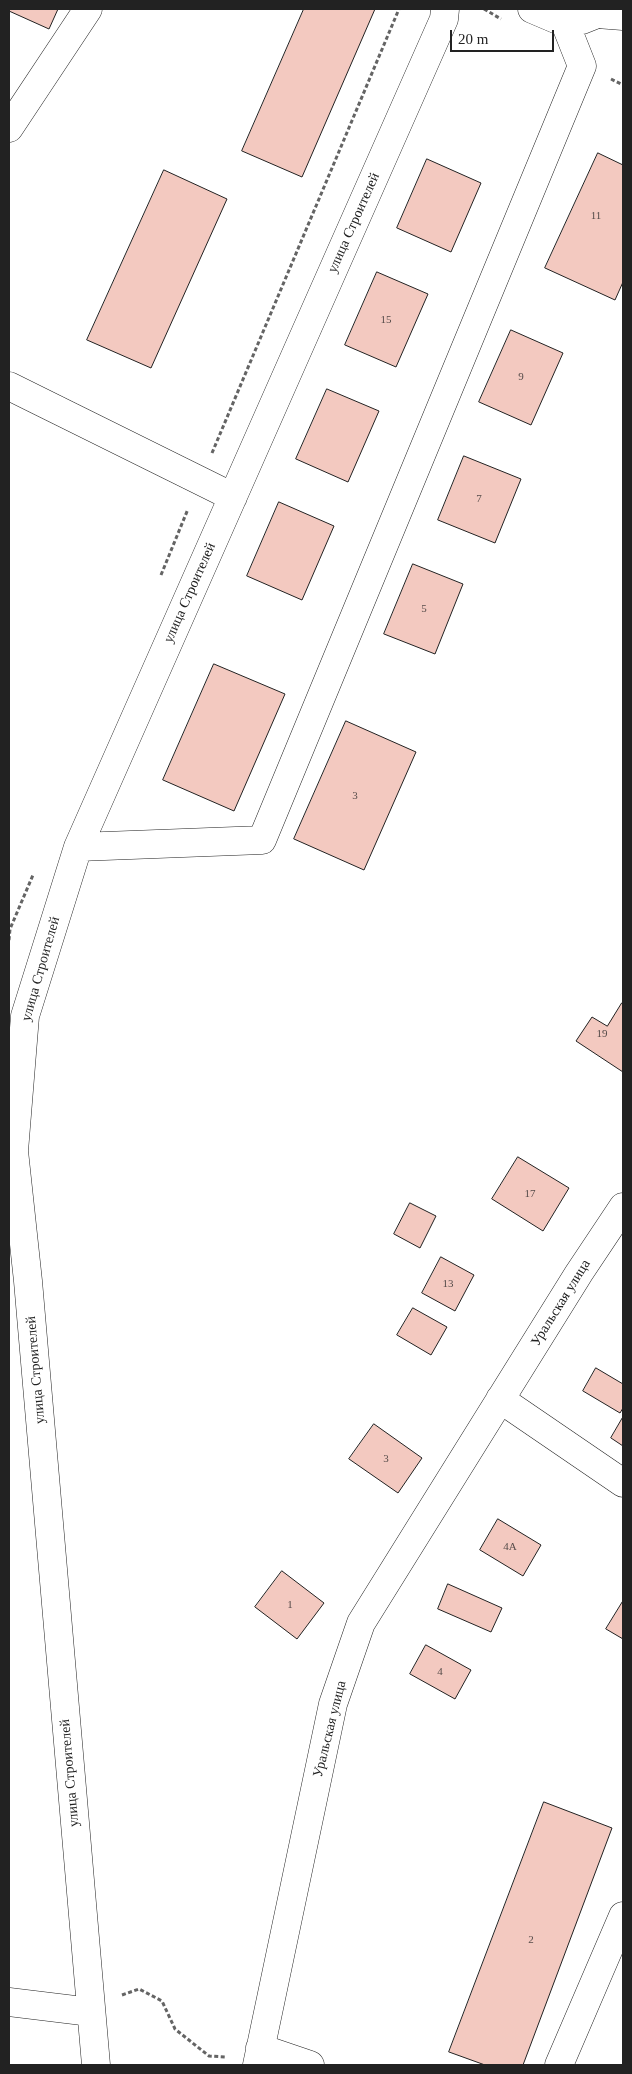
<!DOCTYPE html>
<meta charset="utf-8">
<style>
body{margin:0}
#map{position:relative;width:632px;height:2074px;overflow:hidden;background:#fff;font-family:"Times New Roman",serif}
canvas{display:block}
.frame{position:absolute;inset:0;border:10px solid #222;pointer-events:none}
.scale{position:absolute;left:450px;top:30px;width:104px;height:22px;box-sizing:border-box;border:2px solid #222;border-top:0;padding-left:6px;font-size:15px;line-height:18px;white-space:nowrap;color:#222;-webkit-text-stroke:4px #fff;paint-order:stroke}
</style>
<div id="map">
<canvas width="632" height="2074"></canvas>
<div class="frame"></div>
<div class="scale">20 m</div>
</div>
<script>
const g = document.querySelector('canvas').getContext('2d');
g.lineJoin = 'round';
function fill(path, color) { g.fillStyle = color; g.fill(path, 'evenodd'); }
function trace(path, color, width, dash) { g.strokeStyle = color; g.lineWidth = width; g.lineCap = dash ? 'butt' : 'round'; g.setLineDash(dash || []); g.stroke(path); }
function label(font, color, halo, rows, align = 'center') {
  g.font = font + ' "Times New Roman",serif'; g.lineWidth = 4; g.setLineDash([]); g.textBaseline = 'middle'; g.strokeStyle = halo; g.fillStyle = color; for (const [text, x, y, turn = 0] of rows) {
    g.save(); g.translate(x, y); g.rotate((+turn || 0) * Math.PI / 180); g.textAlign = isNaN(turn) ? turn : align; if (halo) g.strokeText(text, 0, 0); g.fillText(text, 0, 0); g.restore();
  }
}
const building = new Path2D(`
 M9 9H58L49 29 9 11Z
 M304 9H375L302 177 242 151Z
 M598 153 623 165V282L615 300 545 268Z
 M427 159 481 183 451 252 397 228Z
 M164 170 227 199 151 368 87 340Z
 M377 272 428 294 396 367 345 345Z
 M511 330 563 353 531 425 479 402Z
 M327 389 379 411 348 482 296 459Z
 M464 456 521 479 495 543 438 520Z
 M279 502 334 526 302 600 247 576Z
 M413 564 463 584 435 654 384 634Z
 M214 664 285 694 234 811 163 780Z
 M346 721 416 752 364 870 294 839Z
 M622 1003H623V1072L576 1041 592 1017 607 1026Z
 M518 1157 569 1188 543 1231 492 1199Z
 M410 1203 436 1216 420 1248 394 1234Z
 M441 1257 474 1275 455 1311 422 1293Z
 M413 1308 447 1327 431 1355 397 1335Z
 M596 1368 623 1384V1408L620 1413 583 1391Z
 M623 1417V1446L611 1438Z
 M374 1424 422 1458 398 1493 349 1459Z
 M498 1519 541 1545 523 1576 480 1550Z
 M282 1571 324 1603 297 1639 255 1607Z
 M448 1584 502 1608 491 1632 438 1609Z
 M623 1601V1639L606 1629Z
 M426 1645 471 1670 455 1699 410 1674Z
 M544 1802 612 1828 523 2065H485L449 2052Z`);
const path = new Path2D(`
 M484 9 501 19
 M611 79 623 85
 M212 453 399 9
 M161 575 188 509
 M9 940 10 929 33 875
 M122 1995 139 1989 162 2001 175 2029 209 2056 226 2057`);
const minor = new Path2D(`
 M532 9 565 23 582 20 597 14 623 16
 M9 128 88 9
 M9 386 233 497
 M78 847 262 840 582 66 565 23
 M500 1399 623 1483
 M9 2002 91 2012
 M260 2048 310 2065
 M96 2065 28 1281 14 1151 25 1016 78 847 444 19 445 9
 M257 2065 333 1704 361 1623 579 1273 623 1207
 M559 2065 623 1916`);
const numberNames = [
 ["11",596,216],
 ["15",386,320],
 ["9",521,377],
 ["7",479,499],
 ["5",424,609],
 ["3",355,796],
 ["19",602,1034],
 ["17",530,1194],
 ["13",448,1284],
 ["3",386,1459],
 ["4А",510,1547],
 ["1",290,1605],
 ["4",440,1672],
 ["2",531,1940]
];
const streetNames = [
 ["улица Строителей",354,223,-66],
 ["улица Строителей",190,593,-66],
 ["улица Строителей",41,969,-74],
 ["Уральская улица",561,1303,-58],
 ["улица Строителей",36,1370,-95],
 ["Уральская улица",330,1729,-76],
 ["улица Строителей",70,1773,-95]
];
fill(building, '#f3c9c0');
trace(building, '#222', 1);
trace(minor, '#222', 29);
trace(path, '#646464', 3, [4, 2.5]);
trace(minor, '#fff', 28);
label('11px', '#564c4a', null, numberNames);
label('14px', '#222', '#fff', streetNames);
</script>
